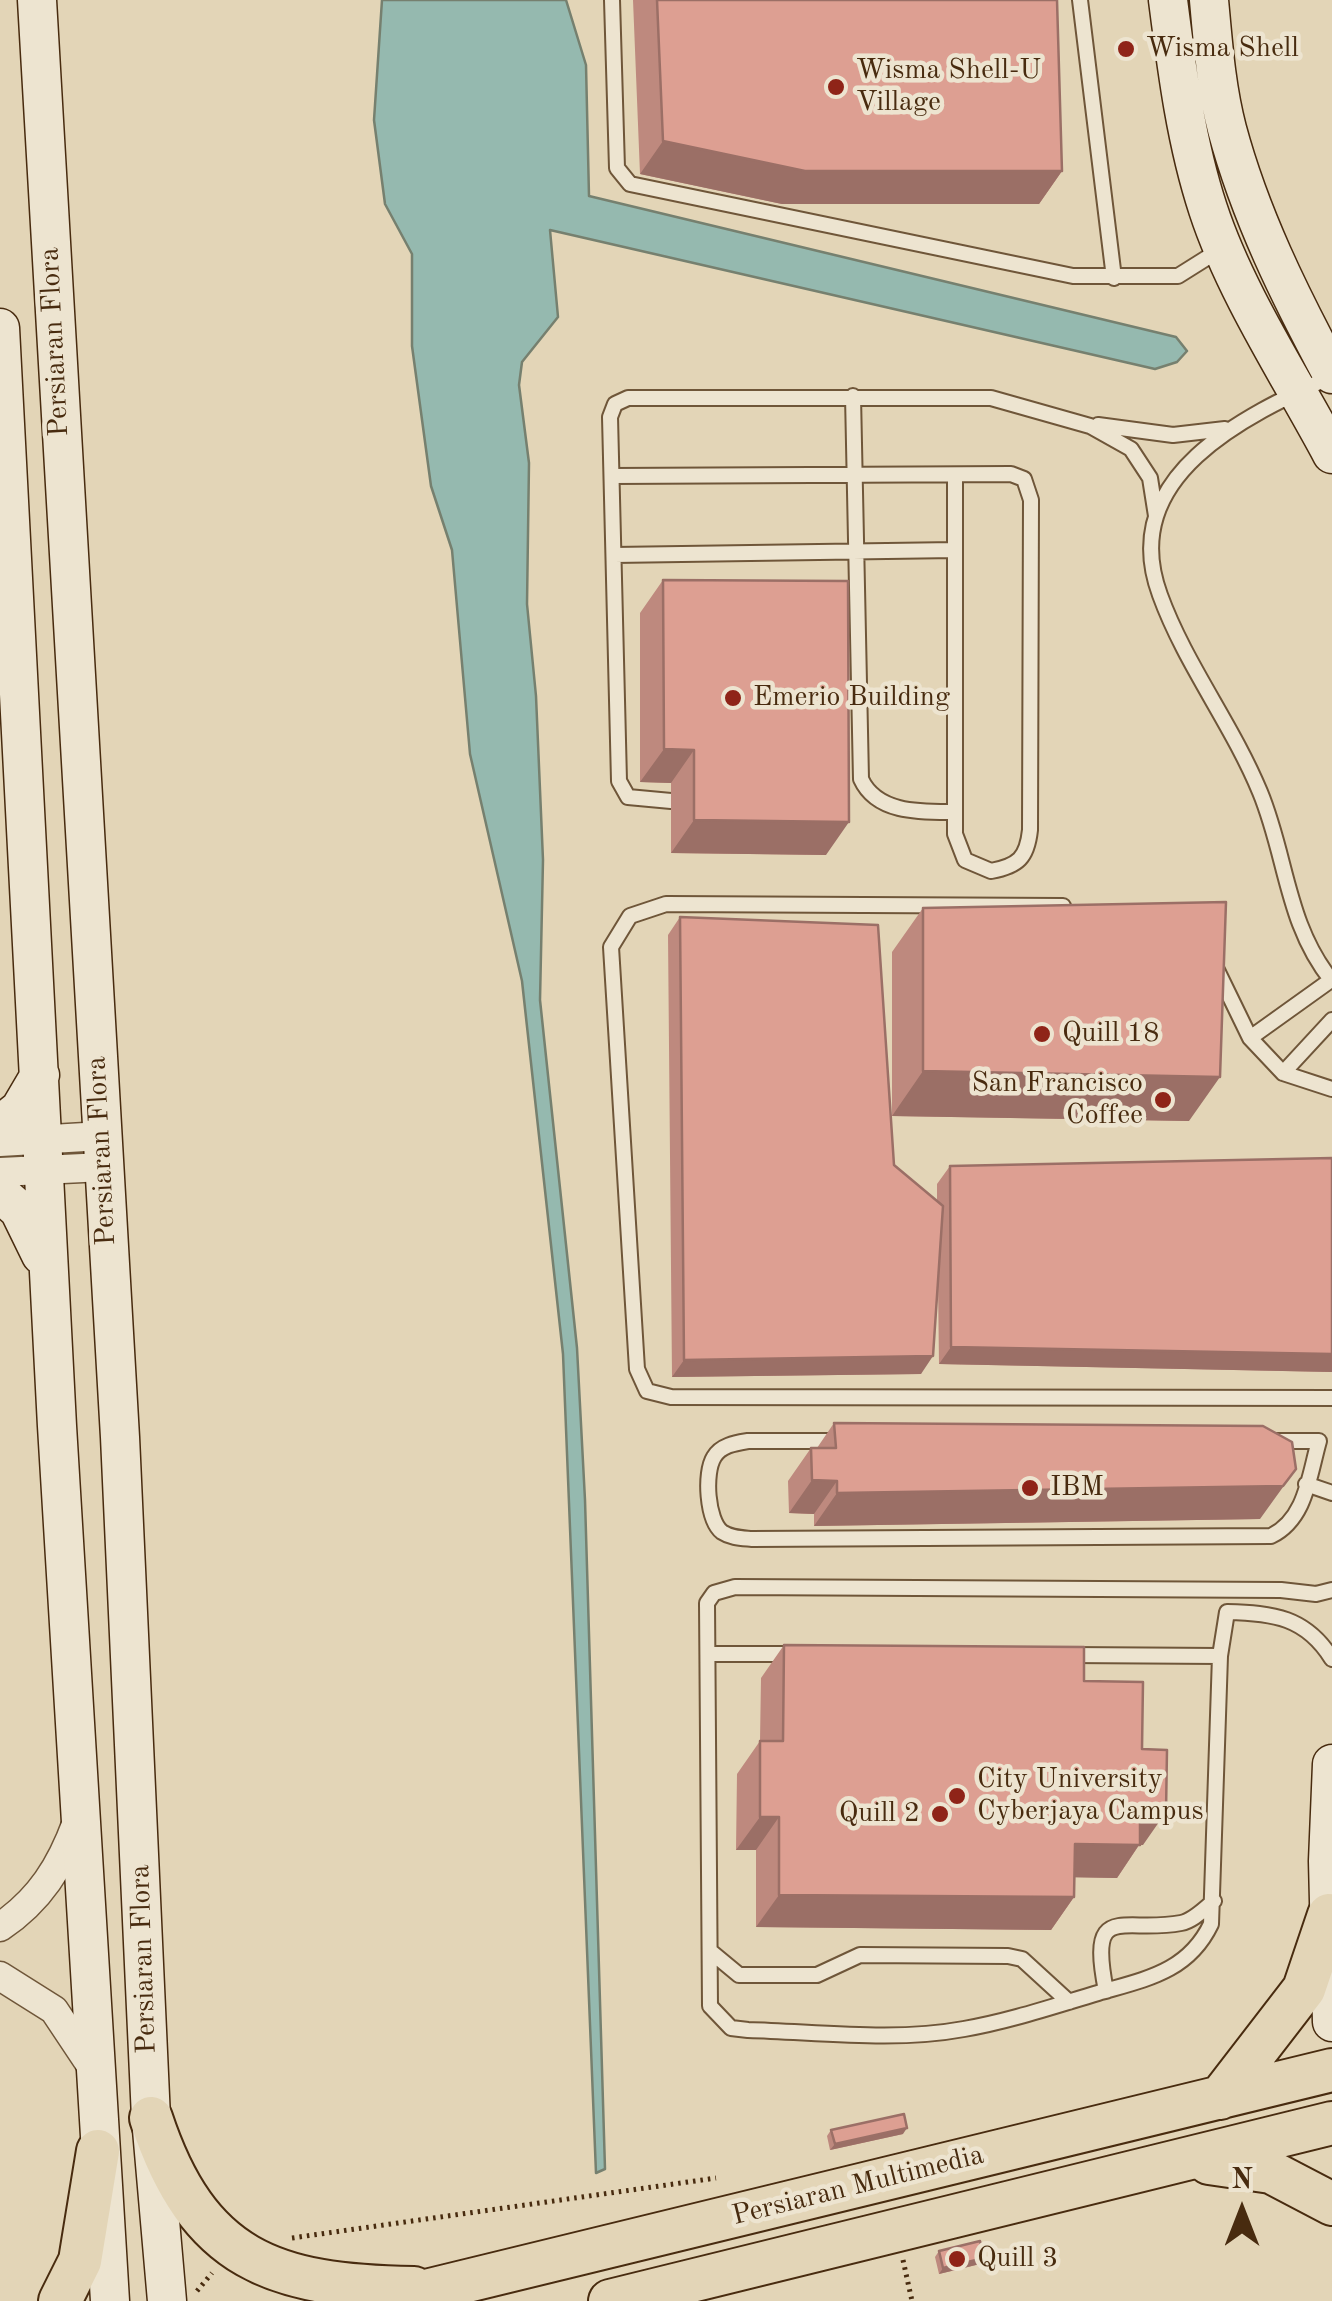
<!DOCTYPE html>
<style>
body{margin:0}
#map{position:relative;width:1332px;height:2301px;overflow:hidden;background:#e3d5b7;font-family:"Old Standard TT",serif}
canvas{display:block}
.north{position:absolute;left:1192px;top:2161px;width:100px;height:100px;-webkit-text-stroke:8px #ede4d0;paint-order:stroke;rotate:0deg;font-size:28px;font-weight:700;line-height:40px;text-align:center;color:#482b0f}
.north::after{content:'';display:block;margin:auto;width:35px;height:45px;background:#482b0f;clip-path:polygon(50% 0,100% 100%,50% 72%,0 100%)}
</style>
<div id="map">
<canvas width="1332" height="2301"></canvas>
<div class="north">N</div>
</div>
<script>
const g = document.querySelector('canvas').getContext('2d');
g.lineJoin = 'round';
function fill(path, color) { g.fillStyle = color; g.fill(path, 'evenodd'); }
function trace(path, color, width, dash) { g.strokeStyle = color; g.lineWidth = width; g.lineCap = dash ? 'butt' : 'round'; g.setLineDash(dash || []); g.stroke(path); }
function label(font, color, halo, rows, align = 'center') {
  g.font = font + ' "Old Standard TT",serif'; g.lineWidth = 9; g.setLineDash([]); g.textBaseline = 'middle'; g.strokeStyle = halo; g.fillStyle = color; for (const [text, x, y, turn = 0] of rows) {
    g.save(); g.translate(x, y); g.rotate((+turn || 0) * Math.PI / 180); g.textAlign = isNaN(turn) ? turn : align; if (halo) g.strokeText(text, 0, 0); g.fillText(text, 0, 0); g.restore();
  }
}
const water = new Path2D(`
 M382 0H566L586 65 589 196 1176 337 1187 351 1177 362 1155 369 550 230 558 317 522 362 519 385 529 463 527 604 536 696 543 860 540 1000 577 1348 585 1500 605 2169 596 2173 563 1354 522 981 470 754 452 550 431 486 412 346V254L385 204 374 120Z`);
const path = new Path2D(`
 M292 2238 716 2178
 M903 2260 912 2301
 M197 2291 212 2273`);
const service = new Path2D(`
 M612 0 617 168 630 184 1073 276H1178L1221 249
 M1080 0 1114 278
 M1332 376C1245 416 1116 476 1160 595 1185 664 1232 724 1260 792 1287 857 1286 924 1332 981
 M853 396 861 779C877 814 922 812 955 812
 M1098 425 1173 435 1225 429
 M612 476 1011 474 1024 479 1031 500 1030 830C1027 858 1018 866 991 871L965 860 955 834V475
 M614 555 955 550
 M671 801 628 797 619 781 610 417 615 404 628 398H991L1090 426 1131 449 1150 478 1156 516
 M1063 906 666 904 630 916 611 947 637 1369 647 1391 671 1397 1332 1398
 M1215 966 1250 1038 1283 1073 1332 1089
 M1250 1038 1331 980
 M1283 1073 1332 1020
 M748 1441H1319C1309 1476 1306 1519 1271 1536L752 1539C741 1538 731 1538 722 1532 707 1520 704 1473 714 1457 721 1445 736 1443 748 1441Z
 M1306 1484 1332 1493
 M1332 1590 1316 1594 1281 1590 735 1587 714 1593 707 1603 710 2006 731 2028 748 2030C819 2032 894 2042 964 2029 1010 2021 1054 2006 1098 1993 1146 1979 1188 1972 1211 1924L1220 1656 1227 1612C1273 1613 1306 1617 1332 1659
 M708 1654H792
 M1069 1655 1220 1656
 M710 1951 739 1975H817L860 1955 1008 1956 1022 1959 1069 2002
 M1106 1991C1088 1900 1122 1934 1181 1923 1193 1921 1204 1909 1214 1901`);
const minor = new Path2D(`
 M0 1142 102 1136
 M0 1172 104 1167
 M0 1927C40 1900 61 1866 77 1822
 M0 1976 54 2010 94 2070`);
const secondary = new Path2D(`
 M37 0 120 1437 151 2118 167 2301
 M1168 0C1177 70 1186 142 1208 209 1235 292 1291 377 1332 454
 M1209 0C1213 43 1216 87 1227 129 1250 215 1290 296 1332 374
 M0 328 57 1426 110 2301
 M0 1125 20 1109 40 1075
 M0 1193 19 1210 41 1255
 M1332 1764 1328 1861 1332 2022`);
const primary = new Path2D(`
 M1220 2098 1304 1989 1329 1915
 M151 2118C198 2261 274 2286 414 2288
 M1209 2163 1271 2172 1332 2204
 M60 2301 80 2261 98 2151
 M385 2301 1332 2070
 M610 2301 1332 2123`);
const wall = new Path2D(`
 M633 0H1057L1062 171 1039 204H782L640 174Z
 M663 580 826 855 671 853V783L640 782V613Z
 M923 908 1189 1121 892 1116V952Z
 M680 917 894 1165 937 1202V1184L950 1166 1332 1158V1372L939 1364 938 1283 921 1374 672 1377 668 935Z
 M834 1423 1260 1519 814 1526V1514L789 1513 788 1481 811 1448H817Z
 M784 1645 1084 1681 1143 1845H1139L1117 1878 1075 1877 1074 1897 1051 1930 756 1927V1850H736L737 1774 760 1741 761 1678Z
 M831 2130 903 2134 830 2150 827 2136Z
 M939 2251 980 2264 939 2274 935 2257Z`);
const shadedWall = new Path2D(`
 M663 141 1062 171 1039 204H782L640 174Z
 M664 749 694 750 671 783 640 782Z
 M694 820 849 822 826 855 671 853Z
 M923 1071 1220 1077 1189 1121 892 1116Z
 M951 1347 1332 1354V1372L939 1364Z
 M933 1356 921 1374 672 1377 684 1360Z
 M1296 1469 1260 1519 814 1526 837 1493Z
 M812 1480 837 1481 814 1514 789 1513Z
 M1140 1812H1166L1143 1845H1139L1117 1878 1052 1877 1075 1844Z
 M760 1817H779L756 1850H736Z
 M779 1895 1074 1897 1051 1930 756 1927Z
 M907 2128 903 2134 830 2150 835 2144Z
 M984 2258 980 2264 939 2274 943 2268Z`);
const building = new Path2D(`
 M657 0H1057L1062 171H805L663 141Z
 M663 580 848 581 849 822 694 820V750L664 749Z
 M1226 902 1220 1077 923 1071V908Z
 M680 917 878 925 894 1165 943 1206 933 1356 684 1360Z
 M1332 1158V1354L951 1347 950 1166Z
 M834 1423 1263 1426 1292 1442 1296 1469 1283 1486 837 1493V1481L812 1480 811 1448H836Z
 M784 1645 1084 1647V1681L1143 1682 1142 1749 1167 1750 1166 1812H1140V1845L1075 1844 1074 1897 779 1895V1817H760V1741H783Z
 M904 2114 907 2128 835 2144 831 2130Z
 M980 2241 984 2258 943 2268 939 2251Z`);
const markers = [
 [1126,49,10,"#8f2418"],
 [836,87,10,"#8f2418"],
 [733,698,10,"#8f2418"],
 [1042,1034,10,"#8f2418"],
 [1163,1100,10,"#8f2418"],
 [1030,1488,10,"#8f2418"],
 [957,1796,10,"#8f2418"],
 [940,1814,10,"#8f2418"],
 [957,2259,10,"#8f2418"]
];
const poiNames = [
 ["Wisma Shell",1146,49],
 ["Wisma Shell-U",856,71],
 ["Village",856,103],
 ["Emerio Building",753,698],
 ["Quill 18",1062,1034],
 ["San Francisco",1143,1084,"right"],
 ["Coffee",1143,1116,"right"],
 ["IBM",1050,1488],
 ["City University",977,1780],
 ["Cyberjaya Campus",977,1812],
 ["Quill 2",920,1814,"right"],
 ["Quill 3",977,2259]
];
const streetNames = [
 ["Persiaran Flora",55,342,-93],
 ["Persiaran Flora",102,1151,-93],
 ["Persiaran Flora",144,1959,-92],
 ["Persiaran Multimedia",858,2186,-14]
];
fill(water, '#95b9af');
trace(water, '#76806f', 2.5);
trace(service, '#6f5639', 18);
trace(minor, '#6f5639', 31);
trace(secondary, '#482b0f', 41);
trace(primary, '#482b0f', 46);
trace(path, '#482b0f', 5, [2.5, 5]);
trace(service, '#ede4d0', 14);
trace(minor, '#ede4d0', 28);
trace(secondary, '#ede4d0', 38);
trace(primary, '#e3d5b7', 42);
fill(wall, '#be897e');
fill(shadedWall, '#9b6f66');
fill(building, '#dd9f92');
trace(building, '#9b6f66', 2.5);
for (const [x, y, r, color] of markers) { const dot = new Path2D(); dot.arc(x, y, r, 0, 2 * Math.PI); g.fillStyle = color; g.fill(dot); trace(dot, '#ede4d0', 4); }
label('28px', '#482b0f', '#ede4d0', poiNames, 'left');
label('28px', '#482b0f', '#ede4d0', streetNames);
</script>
